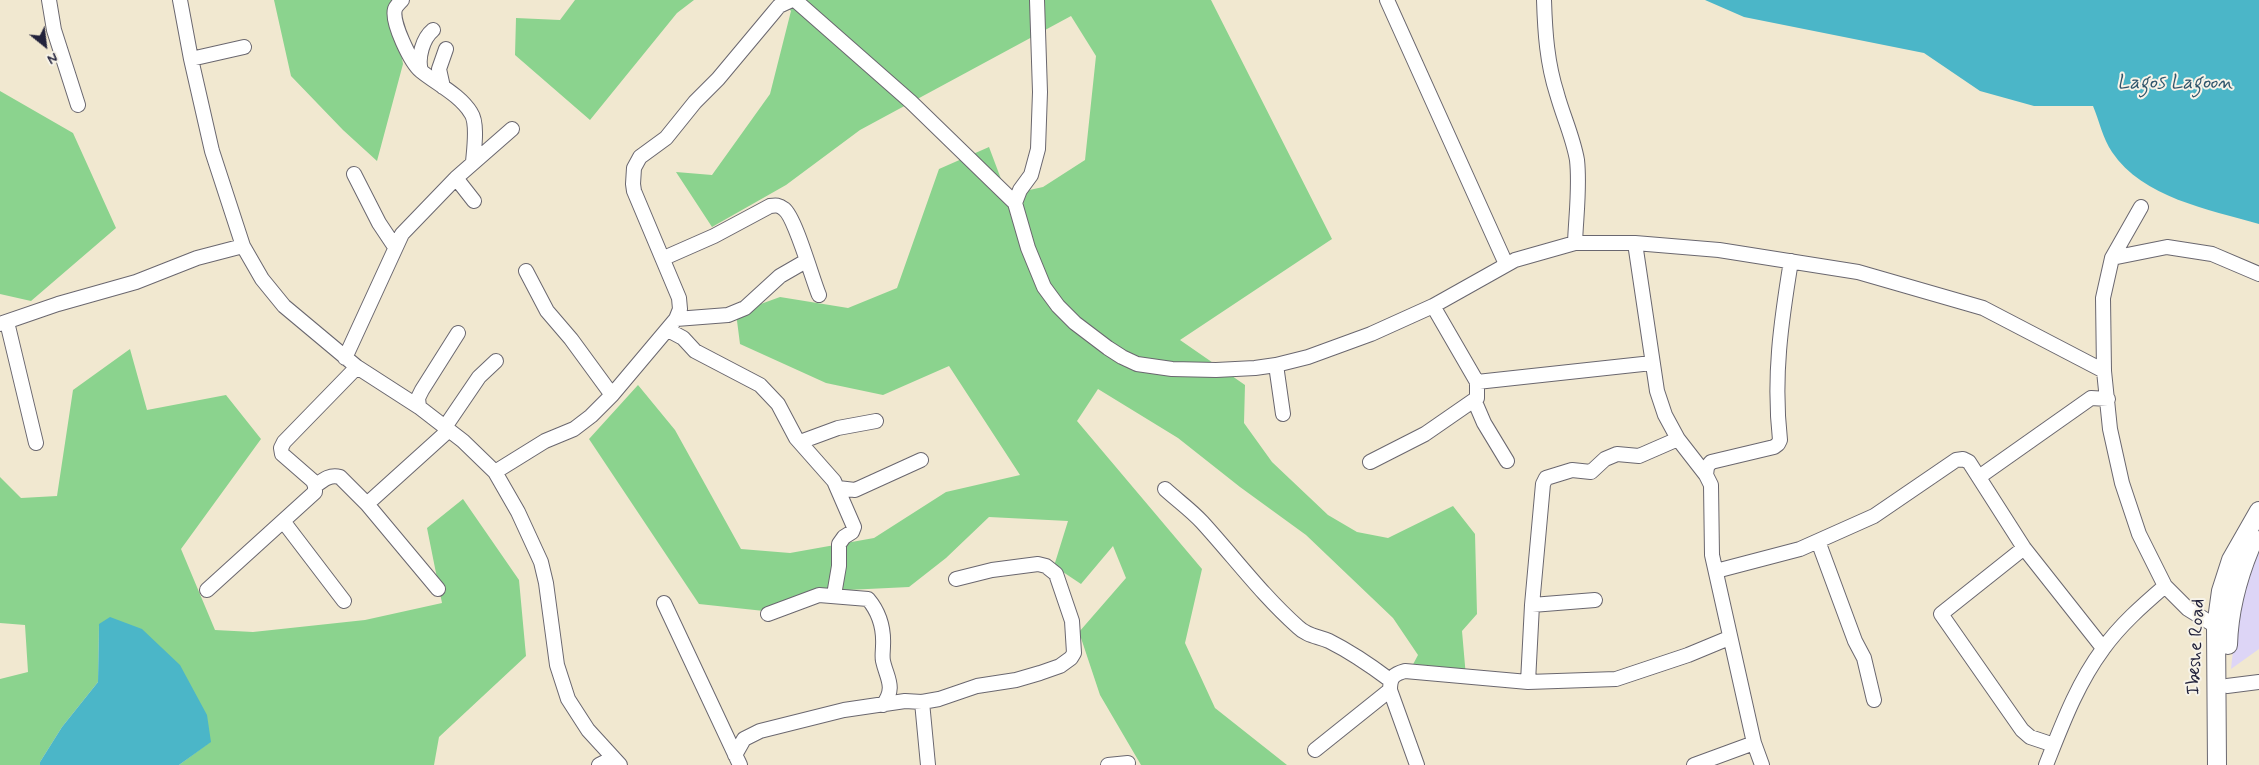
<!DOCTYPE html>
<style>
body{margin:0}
#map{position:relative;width:2259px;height:765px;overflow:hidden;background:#f1e8d0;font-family:Mynerve,sans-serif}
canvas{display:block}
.north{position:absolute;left:20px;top:20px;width:50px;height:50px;-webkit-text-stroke:4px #f7f3e8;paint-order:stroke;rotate:151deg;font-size:14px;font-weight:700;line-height:20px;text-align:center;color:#22223b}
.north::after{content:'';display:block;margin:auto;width:18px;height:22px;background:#22223b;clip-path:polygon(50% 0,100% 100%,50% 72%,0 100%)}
</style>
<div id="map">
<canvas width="2259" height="765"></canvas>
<div class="north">N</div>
</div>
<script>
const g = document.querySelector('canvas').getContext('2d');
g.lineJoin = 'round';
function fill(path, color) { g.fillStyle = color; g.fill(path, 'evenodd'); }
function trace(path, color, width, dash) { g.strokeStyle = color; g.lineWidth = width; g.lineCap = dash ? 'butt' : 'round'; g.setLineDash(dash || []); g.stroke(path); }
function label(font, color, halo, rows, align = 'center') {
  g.font = font + ' Mynerve,sans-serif'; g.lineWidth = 4; g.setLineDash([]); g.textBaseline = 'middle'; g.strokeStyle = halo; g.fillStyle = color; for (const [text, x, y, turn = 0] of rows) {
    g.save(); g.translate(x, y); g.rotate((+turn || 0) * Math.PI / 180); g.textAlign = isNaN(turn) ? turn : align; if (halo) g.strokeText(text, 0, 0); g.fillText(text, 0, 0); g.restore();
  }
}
const built = new Path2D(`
 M2259 541V649L2231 669 2236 623 2248 564Z`);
const green = new Path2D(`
 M274 0H392L403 64 377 161 343 130 291 76Z
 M575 0H694L677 13 590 120 515 55 516 18 560 20Z
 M782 0H1211L1332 239 1180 340 1245 385 1244 423 1272 462 1328 515 1357 532 1388 538 1453 506 1475 534 1477 614 1462 631 1466 677 1409 672 1418 655 1393 618 1306 535 1240 487 1178 438 1098 389 1077 421 1202 569 1185 643 1215 708 1287 765H1141L1100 695 1079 632 1126 578 1113 546 1081 584 1054 566 1068 521 989 517 946 558 909 587 847 590 764 611 699 604 589 439 638 385 675 430 741 549 790 553 874 538 946 492 1020 475 949 366 883 395 826 383 740 344 736 313 780 297 848 308 897 288 939 169 989 147 1007 195 1043 187 1085 160 1096 56 1071 16 860 130 786 185 712 227 676 172 712 175 770 94 791 11Z
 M0 91 73 133 116 228 31 301 0 294Z
 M130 349 147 410 226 395 261 439 181 549 215 630 253 632 365 620 442 603 427 528 463 499 519 580 526 656 439 737 434 765H179L210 742 99 624 98 682 62 727 40 762V765H0V679L28 672 25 625 0 623V477L21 498 57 496 73 390Z`);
const water = new Path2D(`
 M1705 0H2259V224C2208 209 2143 198 2112 152 2103 139 2099 120 2093 106H2034L1980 91 1924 53 1744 17Z
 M110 617 142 629 180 665 207 715 211 742 179 765H40V762L62 727 98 682 99 624Z`);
const minor = new Path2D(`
 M49 0 54 30 78 105
 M180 0 191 59 212 151 243 246 262 279 284 306 357 367 419 407 463 441 495 472 518 512 541 562 546 583 557 665 568 699 588 730 620 765
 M402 0C400 2 396 6 395 9 391 22 411 63 421 71 437 84 460 95 471 113 478 123 474 150 473 162
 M795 0 911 102 1015 203 1028 248 1044 287 1058 306 1075 323 1108 348 1122 357 1137 364 1172 369 1216 370 1255 368 1276 365 1308 357 1371 334 1433 306 1515 260 1575 243H1635L1719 250 1858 272 1983 308 2104 371
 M1387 0 1506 264
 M1544 0C1545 32 1547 63 1557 94 1563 116 1573 137 1577 160 1580 187 1576 216 1575 243
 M191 59 244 47
 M421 71C417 58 423 38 433 30
 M443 87 439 69 446 49
 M354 174 379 223 395 247
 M456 178 474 201
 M1015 203 1020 190 1031 175 1038 149 1040 92 1037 0
 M2141 207 2112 258 2103 298 2104 371 2110 429 2122 483 2139 534 2165 586 2188 609 2222 630
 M1635 243 1657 391 1665 415 1678 439 1706 475 1711 485 1712 555 1754 743 1762 765
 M664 258 714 236 770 206C776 205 779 205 784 209 795 217 812 278 819 295
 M2112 258 2167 247 2212 254 2259 274
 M526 271 547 311 571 339 612 395
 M676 319 728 315 745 308 780 276 806 261
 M7 322 36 443
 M0 324 58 304 136 282 197 258 243 246
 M668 330 683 338 695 351 760 385 778 404 796 438 834 481 854 527 852 532 844 537 839 544V566L834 595
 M345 358 402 234 456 178 512 129
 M1276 365 1283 414
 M1477 382 1652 363
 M1475 402 1484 423 1507 461
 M419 407 418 398 422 390 458 333
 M445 427 479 377 496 361
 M800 442 838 428 876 421
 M1370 462 1425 434 1477 398V382L1433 306
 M495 472 545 441 574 429 591 416 612 395 676 319 680 309 679 298 634 191 633 184 634 168 640 157 666 138 695 102 718 79 774 12 779 6 792 0
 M1706 475 1707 467 1711 462 1774 447 1778 444 1780 440C1773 377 1781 322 1791 261
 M1979 477 2091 398 2108 399
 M315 486C323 480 330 474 340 477L367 504 449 430
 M838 488 855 490 921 460
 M1165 489C1177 500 1191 510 1202 522 1234 557 1262 595 1298 627 1307 636 1317 636 1329 641 1351 652 1370 665 1390 680
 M367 504 438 589
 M283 521 344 601
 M1818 541 1855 641 1864 658 1874 700
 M2024 548 1941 614 2022 730 2030 737 2054 745
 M1716 571 1800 549 1874 516 1956 460 1963 459 1969 462 2024 548 2103 648
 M207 590 315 492V486L313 481 282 454 281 448 284 442 357 367
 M664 603 740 765
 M1532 605 1595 600
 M768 614 819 595 868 599C879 612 884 628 883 646 883 651 882 656 883 661 887 679 896 687 883 705
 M1528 682 1532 605 1543 484 1546 478 1572 470 1591 472 1605 459 1617 454 1639 456 1678 439
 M2227 686 2259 682
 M922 702 928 765
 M1315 750 1390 690
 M735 755 744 739 760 731 844 710 905 701 922 702 939 699 977 686 1016 680 1040 673 1060 666 1071 658 1074 653 1072 621 1056 574 1046 566 1038 564 992 570 956 579
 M599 765 613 758
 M1108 765 1128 763
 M1417 765 1390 690C1390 677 1394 674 1405 671L1528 682 1616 679 1688 655 1729 638
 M1694 765 1754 743
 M2046 765C2062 725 2077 684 2103 649 2120 625 2143 605 2165 586`);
const major = new Path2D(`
 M2228 645C2229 608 2239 573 2254 539
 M2217 765 2216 627 2221 591 2231 560 2259 511`);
const streetNames = [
 ["Ibeshe Road",2197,647,-87]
];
const waterNames = [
 ["Lagos Lagoon",2175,84]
];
fill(built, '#ddd5f6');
fill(green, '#8bd38e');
fill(water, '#4bb6c8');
trace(minor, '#6a676f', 16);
trace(major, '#6a676f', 20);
trace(minor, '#fff', 14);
trace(major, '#fff', 18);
label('19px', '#22223b', '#f7f3e8', streetNames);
label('italic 20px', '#30566c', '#f7f3e8', waterNames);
</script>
